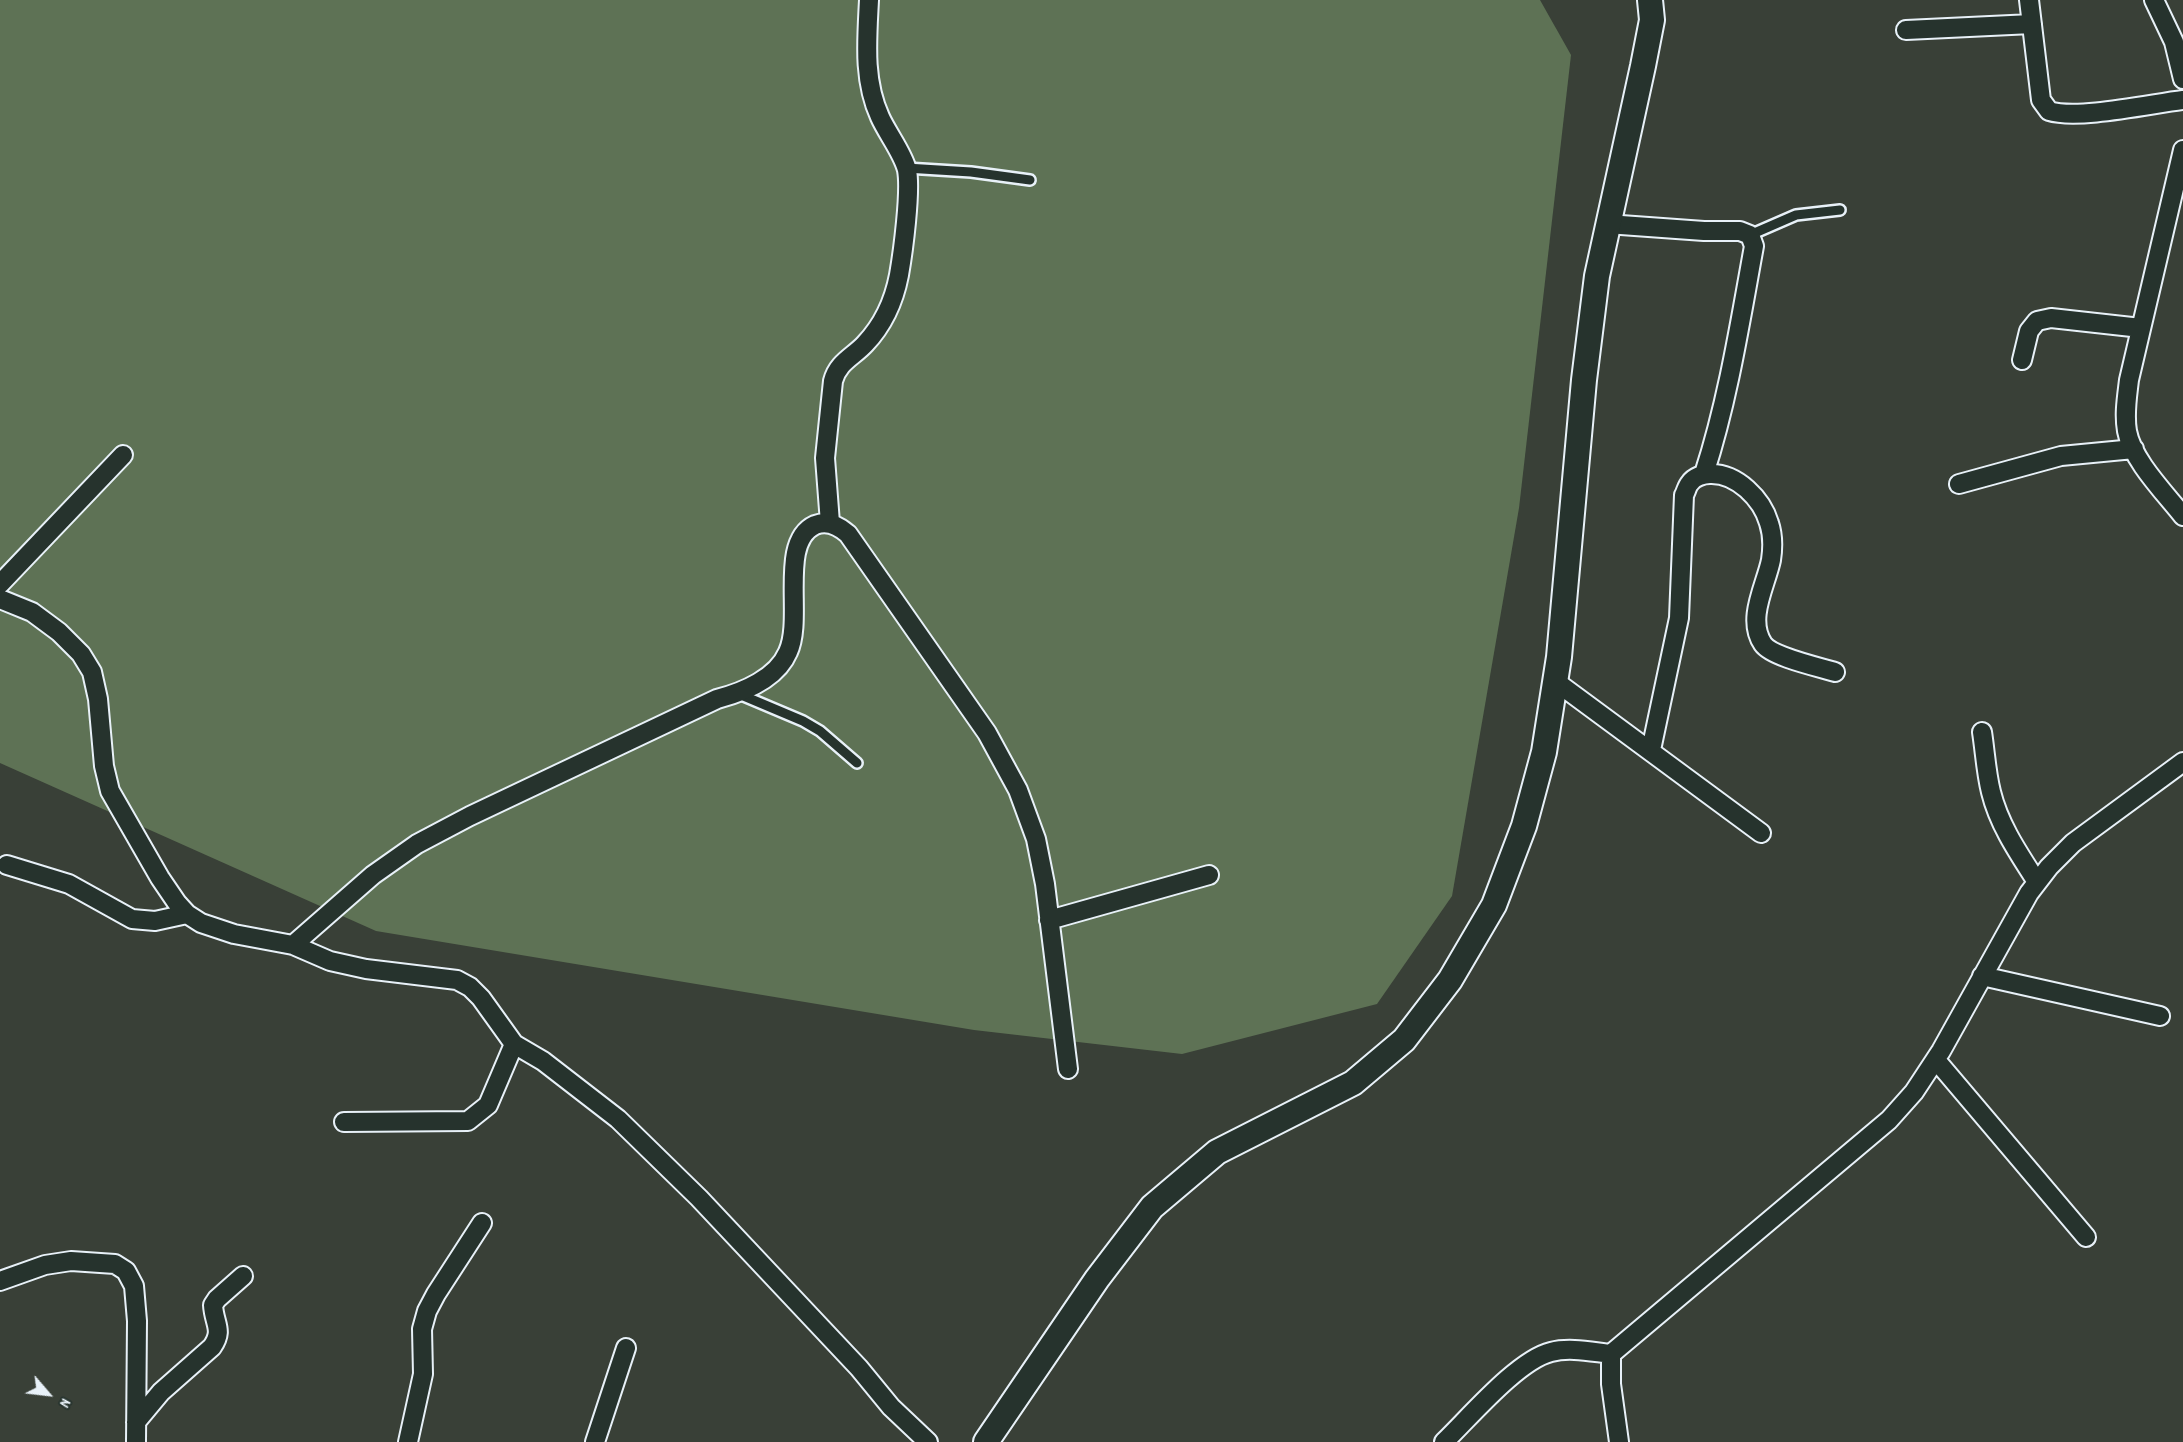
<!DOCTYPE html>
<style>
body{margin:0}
#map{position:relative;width:2183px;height:1442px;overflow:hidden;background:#394037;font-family:Dekko,sans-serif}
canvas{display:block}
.north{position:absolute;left:18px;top:1364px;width:60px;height:60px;-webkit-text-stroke:4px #26332d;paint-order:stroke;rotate:118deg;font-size:16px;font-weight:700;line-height:24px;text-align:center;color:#e8f1f8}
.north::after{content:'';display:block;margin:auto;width:21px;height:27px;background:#e8f1f8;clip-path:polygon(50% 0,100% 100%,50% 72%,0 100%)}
</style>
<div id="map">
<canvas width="2183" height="1442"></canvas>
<div class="north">N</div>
</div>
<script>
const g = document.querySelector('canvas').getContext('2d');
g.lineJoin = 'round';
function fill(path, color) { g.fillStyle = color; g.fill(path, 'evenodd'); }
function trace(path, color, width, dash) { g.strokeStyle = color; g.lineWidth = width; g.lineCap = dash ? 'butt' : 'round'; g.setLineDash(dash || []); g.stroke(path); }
const green = new Path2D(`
 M0 0H1540L1571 55 1519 508 1452 896 1377 1004 1182 1054 974 1030 376 931 0 763Z`);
const lane = new Path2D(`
 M906 168 971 172 1030 180
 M1750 235 1796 215 1840 210
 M739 694 803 721 820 731 857 763`);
const street = new Path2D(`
 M2029 0 2041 100 2049 111C2078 120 2150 104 2183 100
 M2154 0 2174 42 2183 79
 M1906 30 2032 24
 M2183 150 2129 380C2127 397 2124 414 2127 431 2132 460 2165 493 2183 516
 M1607 224 1704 231H1740L1750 235 1754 246C1740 323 1728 400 1704 474
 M2022 360 2029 331 2037 321 2051 318 2141 328
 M1959 484 2061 456 2134 449
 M830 523 825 458 833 381C838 362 853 357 865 344 883 325 894 301 899 275 903 252 911 192 907 170 903 153 887 133 880 117 863 80 867 40 869 0
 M0 584 123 455
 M0 599 32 612 59 632 81 654 92 672 98 699 104 766 110 791 160 878 177 903 187 914 201 923 234 934 293 945 330 961 366 969 457 980 470 987 481 998 514 1044 543 1061 618 1119 699 1198 859 1368 891 1407 928 1442
 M1555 681 1761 833
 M1982 732C1985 751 1986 772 1991 792 1999 825 2019 854 2037 882
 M1651 750 1679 618 1684 495C1686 492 1687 486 1690 483 1694 477 1703 474 1710 474 1737 473 1762 499 1769 523 1773 535 1773 547 1771 560 1766 585 1746 619 1763 644 1772 657 1819 667 1835 672
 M7 865 69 884 132 919 155 921 187 914
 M1049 920 1209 875
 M293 945 373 875 417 844 470 816 717 699C744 692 777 678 788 652 804 618 778 542 815 525 827 520 839 526 848 534L987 733 1018 790 1036 839 1045 884 1068 1069
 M1982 976 2160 1016
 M1936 1060 2086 1237
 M344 1122 468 1121 488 1105 514 1044
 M0 1281 45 1265 71 1261 115 1264 126 1271 134 1286 137 1321 136 1442
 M136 1422 161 1392 212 1347C224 1330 214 1324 213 1305L217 1299 243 1276
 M408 1442 423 1374 422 1329 427 1311 436 1294 482 1223
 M595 1442 626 1348
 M1444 1442C1470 1417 1518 1360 1551 1352 1570 1347 1592 1352 1611 1354
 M1619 1442 1611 1384V1354L1889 1120 1914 1092 1941 1051 2029 893 2049 867 2073 843 2183 762`);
const secondary = new Path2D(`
 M986 1442 1097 1279 1152 1207 1217 1152 1353 1083 1404 1040 1450 980 1494 905 1524 826 1544 752 1559 657 1584 380 1597 276 1643 66 1652 20 1650 0`);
fill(green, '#5e7255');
trace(lane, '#e8f1f8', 14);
trace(street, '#e8f1f8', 22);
trace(secondary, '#e8f1f8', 28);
trace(lane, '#26332d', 9);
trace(street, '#26332d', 18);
trace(secondary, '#26332d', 24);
</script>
